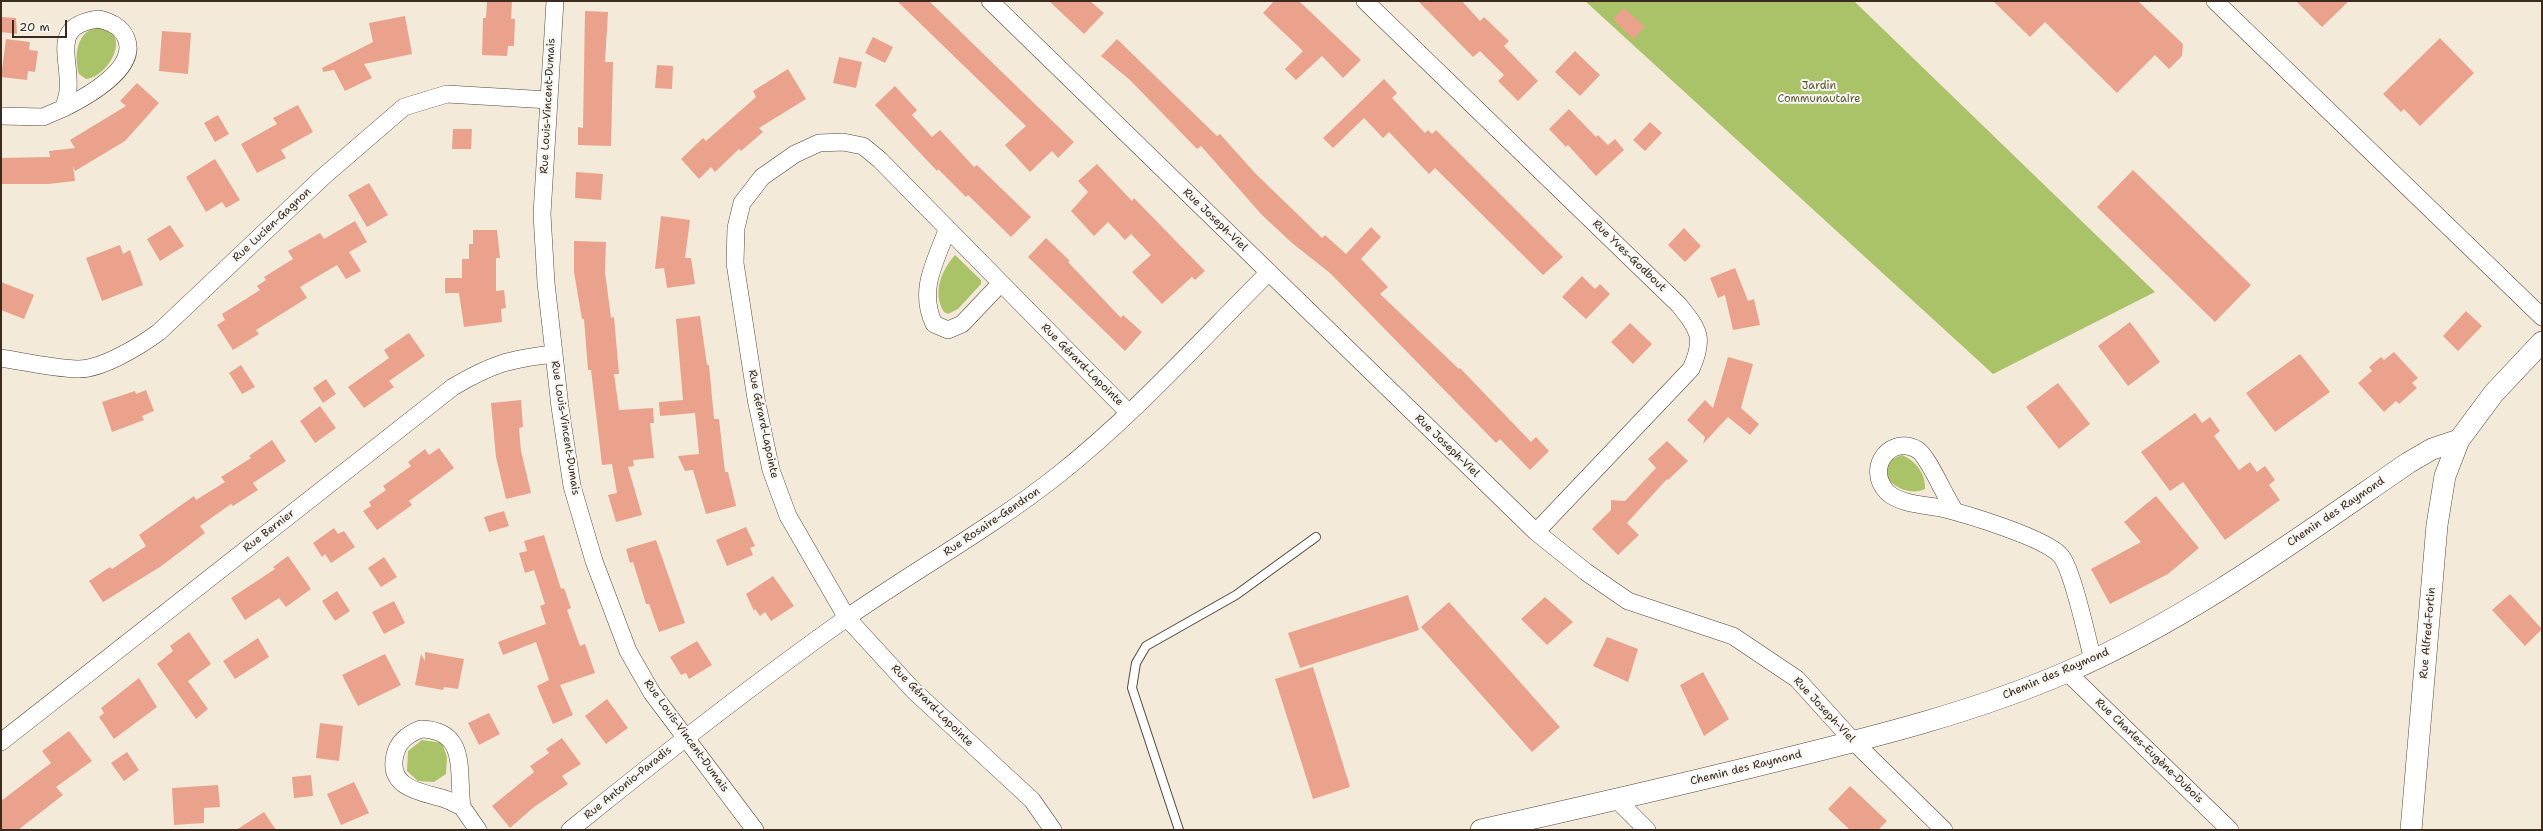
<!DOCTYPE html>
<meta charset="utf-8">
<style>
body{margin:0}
#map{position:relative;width:2543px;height:831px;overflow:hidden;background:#f4eada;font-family:"Shantell Sans",sans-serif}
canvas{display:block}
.frame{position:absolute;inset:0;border:2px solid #3b2a1e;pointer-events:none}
.scale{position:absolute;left:12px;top:20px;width:55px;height:18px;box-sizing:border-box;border:2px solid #3b2a1e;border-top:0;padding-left:5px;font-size:12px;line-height:14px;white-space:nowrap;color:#3b2a1e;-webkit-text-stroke:3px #f6f6f2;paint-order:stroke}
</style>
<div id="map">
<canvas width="2543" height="831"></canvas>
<div class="frame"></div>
<div class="scale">20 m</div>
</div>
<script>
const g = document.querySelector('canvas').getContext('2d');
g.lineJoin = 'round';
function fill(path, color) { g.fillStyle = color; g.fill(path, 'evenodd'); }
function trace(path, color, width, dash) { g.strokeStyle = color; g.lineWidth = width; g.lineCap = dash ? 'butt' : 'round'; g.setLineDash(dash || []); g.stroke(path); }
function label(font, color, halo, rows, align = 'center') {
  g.font = font + ' "Shantell Sans",sans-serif'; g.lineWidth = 4; g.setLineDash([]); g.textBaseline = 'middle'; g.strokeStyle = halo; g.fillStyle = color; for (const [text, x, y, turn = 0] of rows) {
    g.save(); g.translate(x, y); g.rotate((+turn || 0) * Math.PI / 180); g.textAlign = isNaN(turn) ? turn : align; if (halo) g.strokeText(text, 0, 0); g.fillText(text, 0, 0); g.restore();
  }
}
const green = new Path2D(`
 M1585 1H1854L2155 292 1993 374Z
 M95 28H106C109 30 113 33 115 37 121 53 102 78 86 79L79 74C74 58 76 33 95 28Z
 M955 255 981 280V284L958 309 948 314 944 312C932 293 941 271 955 255Z
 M1902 455C1916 461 1926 474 1925 489 1913 495 1896 489 1888 479L1887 468 1890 460Z
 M422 740 442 743 447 757 446 774 434 782 418 781 407 771 408 751Z`);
const building = new Path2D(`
 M487 1H512L511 19H515L514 46H508L507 56 482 55 483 18H486Z
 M897 1H929L1074 142 1058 158 1052 151 1030 172 1005 145 1026 126Z
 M1049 1H1090L1104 13 1084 34Z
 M1274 1H1299L1361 60 1343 78 1322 56 1296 80 1285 69 1303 51 1263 13Z
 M1418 1H1462L1480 21 1484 17 1509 41 1504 46 1538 81 1518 101 1498 81 1504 75 1480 51 1473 57Z
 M1993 1H2138L2183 44 2182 56 2169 69 2155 55 2117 93 2045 22 2030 37Z
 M2296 1H2349L2322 27Z
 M1624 8 1645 27 1633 39 1613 19Z
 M585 11 608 12 605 62H613L611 146 578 145V127L583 128Z
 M405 16 412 54 364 64 372 78 345 91 334 70 323 72 322 68 373 42 369 23Z
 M1 17 16 18 17 34 1 32Z
 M162 31 191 33 188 74 159 71Z
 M873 37 893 47 885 63 865 53Z
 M2440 38 2474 73 2420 126 2404 109 2401 112 2383 94Z
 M6 39 30 42 29 50 38 51 35 72 28 71 27 80 1 77Z
 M1117 39 1217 136 1220 134 1255 173 1322 238 1325 235 1346 254 1371 227 1381 237 1361 259 1388 287 1380 294 1459 369 1460 368 1531 442 1536 437 1549 451 1530 470 1500 439 1496 443 1330 273 1292 243 1262 215 1201 146 1197 149 1130 80 1101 56Z
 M1575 51 1600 75 1580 96 1555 72Z
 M839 57 862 62 856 88 833 83Z
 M657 65 673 66 672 89 655 88Z
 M788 69 806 99 759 128 763 132 741 151 739 149 715 172 711 167 699 179 681 159 703 138 706 141 756 97 753 91Z
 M1384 79 1397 93 1392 98 1425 133 1428 130 1432 134 1436 130 1563 257 1543 275 1435 168 1429 174 1389 132 1383 138 1364 118 1333 148 1323 138Z
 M137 83 159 103 125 141 75 171 73 166 75 181 48 184H1V158L50 157 49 151 75 148 70 140 126 106 120 101Z
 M895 86 917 110 912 115 932 137 940 130 974 167 977 165 1031 217 1011 237 968 195 966 197 938 169 937 171 875 105Z
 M298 105 313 132 281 150 286 158 257 173 241 144 277 124 273 118Z
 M1569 109 1596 137 1598 135 1608 145 1615 139 1624 150 1596 176 1568 145 1566 147 1549 129Z
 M218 115 229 134 215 142 204 123Z
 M1650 122 1662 133 1645 151 1633 140Z
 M453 129H472L471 149H452Z
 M215 159 240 200 226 208 222 202 206 212 186 177Z
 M1097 164 1132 201 1134 198 1205 271 1195 280 1192 277 1162 304 1132 272 1151 255 1131 234 1125 240 1108 222 1094 236 1071 211 1088 192 1078 181Z
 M2133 170 2251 285 2215 322 2097 207Z
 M576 172 603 174 601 200 575 198Z
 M369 183 388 215 367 227 348 195Z
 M661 216 690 220 685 258H691L695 284 667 288 664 268 655 269Z
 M355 221 367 242 349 252 361 271 346 279 337 265 300 287 307 298 256 330 259 334 233 350 217 325 225 320 222 314 260 290 257 286 266 280 264 277 293 259 288 251 320 233 324 239Z
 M170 225 184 246 160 261 147 239Z
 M1684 228 1701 246 1685 262 1668 245Z
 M473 230H497L500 258H496V291L504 290 506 308 501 309 502 322 464 327 459 293H445V278H462V259H469V244H473Z
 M1046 238 1070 261 1068 262 1121 318 1123 315 1142 332 1125 351 1028 257Z
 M574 241 606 242 605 272 611 318 614 317 619 374H614L619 410 653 408 654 423H650L654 458 633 460 634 466 628 467 642 515 616 522 608 495 617 493 612 464 602 465 591 370H588L584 319H582L574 272Z
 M120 245 123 254 130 250 143 285 102 301 86 258Z
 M1735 268 1748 301 1754 299 1760 325 1733 330 1725 295 1718 298 1710 278Z
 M1582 276 1595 289 1600 284 1610 294 1586 319 1562 297Z
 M1 282 34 295 24 319 1 310Z
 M2466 311 2482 326 2458 351 2443 336Z
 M700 316 707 365H709L714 419H719L725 472H728L736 506 706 514 693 470 685 471 678 456 699 454 695 413 660 416 659 402 683 400 676 319Z
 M2130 322 2160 362 2128 386 2098 346Z
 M1630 323 1652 344 1633 364 1611 342Z
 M409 333 425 356 389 381 394 387 364 408 348 387 389 358 384 350Z
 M2394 352 2418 378 2412 383 2417 388 2399 404 2396 401 2384 412 2358 383 2372 371 2369 367 2381 357 2384 360Z
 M2300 354 2330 392 2275 432 2246 393Z
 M1728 357 1753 364 1741 408 1759 424 1750 435 1728 417 1703 444 1705 437 1687 420 1705 400 1713 408Z
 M241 365 255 387 242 394 229 373Z
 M326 379 336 394 323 403 313 388Z
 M2058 383 2090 424 2059 449 2026 407Z
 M146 390 154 411 142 416 144 420 112 432 102 402 135 391 136 394Z
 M521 400 523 427 519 428 521 451 531 493 506 499 496 457 491 403Z
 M320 406 336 428 315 443 300 421Z
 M2195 413 2202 423 2210 417 2220 431 2214 436 2239 470 2250 462 2257 472 2265 466 2275 480 2269 485 2280 500 2225 540 2183 482 2170 491 2141 452Z
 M272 440 286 461 253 483 258 490 233 506 231 504 200 526 205 533 160 567 103 602 89 581 110 567 112 569 146 546 139 535 194 496 196 500 225 482 221 477 251 458 249 456Z
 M1667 441 1688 461 1668 480 1667 479 1627 523 1639 535 1618 555 1592 529 1611 510V500L1625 501 1656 468 1648 459Z
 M439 448 454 468 409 501 412 505 377 530 363 511 371 506 369 502 386 490 383 486 411 466 408 462 425 449 429 455Z
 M2156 496 2199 548 2168 574 2110 604 2091 569 2141 542 2124 522Z
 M504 511 509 526 489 532 484 517Z
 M746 527 755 546 750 548 753 555 727 566 716 540Z
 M334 528 338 534 344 531 355 547 331 563 325 554 322 557 313 543Z
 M544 535 561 589 564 588 571 608 567 610 580 646 585 644 595 673 560 685 573 715 553 724 537 686 549 680 536 642 503 655 498 642 546 624 540 606 545 604 534 570 525 573 519 553 527 551 524 541Z
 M656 540 685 623 659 632 649 604H646L633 562 630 563 626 549Z
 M288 556 311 589 286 607 279 598 245 620 231 598 275 569 273 567Z
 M384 557 397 577 381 587 368 568Z
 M773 576 794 606 771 621 765 612 760 616 755 609 754 611 746 594Z
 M337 591 350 611 335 621 322 601Z
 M2510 594 2542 629 2525 646 2492 610Z
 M1408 595 1419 630 1300 668 1288 633Z
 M1545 597 1573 622 1547 645 1521 619Z
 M394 601 405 623 384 634 372 612Z
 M1449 602 1560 727 1532 752 1421 627Z
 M189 632 211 664 188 681 208 709 196 719 157 664 173 651 170 646Z
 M1607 637 1638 649 1628 682 1593 666Z
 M258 638 269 657 235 679 223 661Z
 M697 641 712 665 689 679 686 673 681 675 670 657Z
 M425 652 464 659 458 689 444 687 443 690 415 685 421 654 425 661Z
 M385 654 401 685 358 706 342 675Z
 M1313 667 1350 787 1313 799 1275 679Z
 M1703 672 1729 719 1704 736 1680 685Z
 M139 678 157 707 114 739 99 717 104 713 101 708Z
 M607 699 628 728 606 744 585 716Z
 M489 713 500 734 479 745 468 723Z
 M320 723 343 726 339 761 316 758Z
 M69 731 92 761 56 787 63 795 18 830H1V801L51 763 42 751Z
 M562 738 581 764 562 776 568 784 534 807 510 828 492 806 534 772 530 766 549 753 546 749Z
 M127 752 139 770 124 781 111 763Z
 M311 775 313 796 294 798 292 777Z
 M354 782 369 813 341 825 327 794Z
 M218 785 220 807 204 808V823L174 825 172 788Z
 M1850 786 1887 821 1878 830H1850L1828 809Z
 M264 812 276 830H236Z`);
const service = new Path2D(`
 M1179 830 1132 688 1136 663 1146 646 1236 595 1316 537`);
const minor = new Path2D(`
 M555 1 542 214 546 283 560 407 572 486 594 561 628 651 652 693 755 830
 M990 1 1536 532 1586 572 1628 601 1733 636 1797 679 1854 742 1944 830
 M1365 1 1679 305C1699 330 1705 338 1691 369L1536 532
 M2215 1 2542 317
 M99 19C110 22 121 26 126 38 139 68 86 97 64 108 65 102 68 96 68 90 71 58 49 25 99 19Z
 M1 116 43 117 64 108
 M947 230C935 263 918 290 934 324L948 330 962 324 1001 283
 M1 358C26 362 52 368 77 369 101 370 140 346 159 332L324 176 404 107 447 94 549 100
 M1955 511C1945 497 1929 458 1918 450 1892 434 1864 467 1887 492 1899 504 1925 505 1941 508 1966 514 2046 538 2061 556 2073 571 2087 638 2093 660
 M2067 672 2230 830
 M421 729C469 730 457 773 462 807 456 804 449 800 442 798 421 792 387 788 395 755 398 741 408 734 421 729Z
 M1 742 453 387C492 364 509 359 554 354
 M1617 800 1647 830
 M462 807 478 830
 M570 830C660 757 751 686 845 619 915 570 991 528 1058 475 1134 415 1200 341 1269 272
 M1053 830 1032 800 914 691 847 618 788 516 771 470 756 399 735 263 736 228 742 203 762 177 795 154 819 143 843 142 863 146 880 160 1129 413`);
const tertiary = new Path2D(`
 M1481 830C1579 808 1676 786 1772 762 1873 737 1972 713 2067 672 2189 619 2299 538 2408 463L2432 449 2459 440 2494 393 2542 342
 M2411 830 2437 525 2445 476 2459 440`);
const parkNames = [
 ["Jardin",1819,86],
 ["Communautaire",1819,99]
];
const streetNames = [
 ["Rue Louis-Vincent-Dumais",548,106,-87],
 ["Rue Joseph-Viel",1215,220,44],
 ["Rue Lucien-Gagnon",272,225,-43],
 ["Rue Yves-Godbout",1629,256,44],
 ["Rue Gérard-Lapointe",1082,365,45],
 ["Rue Gérard-Lapointe",763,424,78],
 ["Rue Louis-Vincent-Dumais",565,428,81],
 ["Rue Joseph-Viel",1447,446,44],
 ["Chemin des Raymond",2336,512,-34],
 ["Rue Rosaire-Gendron",992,522,-34],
 ["Rue Bernier",269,531,-38],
 ["Rue Alfred-Fortin",2428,633,-85],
 ["Chemin des Raymond",2056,674,-23],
 ["Rue Gérard-Lapointe",932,706,45],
 ["Rue Joseph-Viel",1824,710,47],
 ["Rue Louis-Vincent-Dumais",686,736,54],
 ["Rue Charles-Eugène-Dubois",2149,751,44],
 ["Chemin des Raymond",1746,768,-14],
 ["Rue Antonio-Paradis",628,783,-39]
];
fill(green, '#abc368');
fill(building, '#eaa28d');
trace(service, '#57473a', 10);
trace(minor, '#57473a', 18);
trace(tertiary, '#57473a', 22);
trace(service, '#fff', 8);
trace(minor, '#fff', 17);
trace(tertiary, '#fff', 21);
label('11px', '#5d5834', '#f6f6f2', parkNames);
label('11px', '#3b2a1e', '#f6f6f2', streetNames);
</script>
